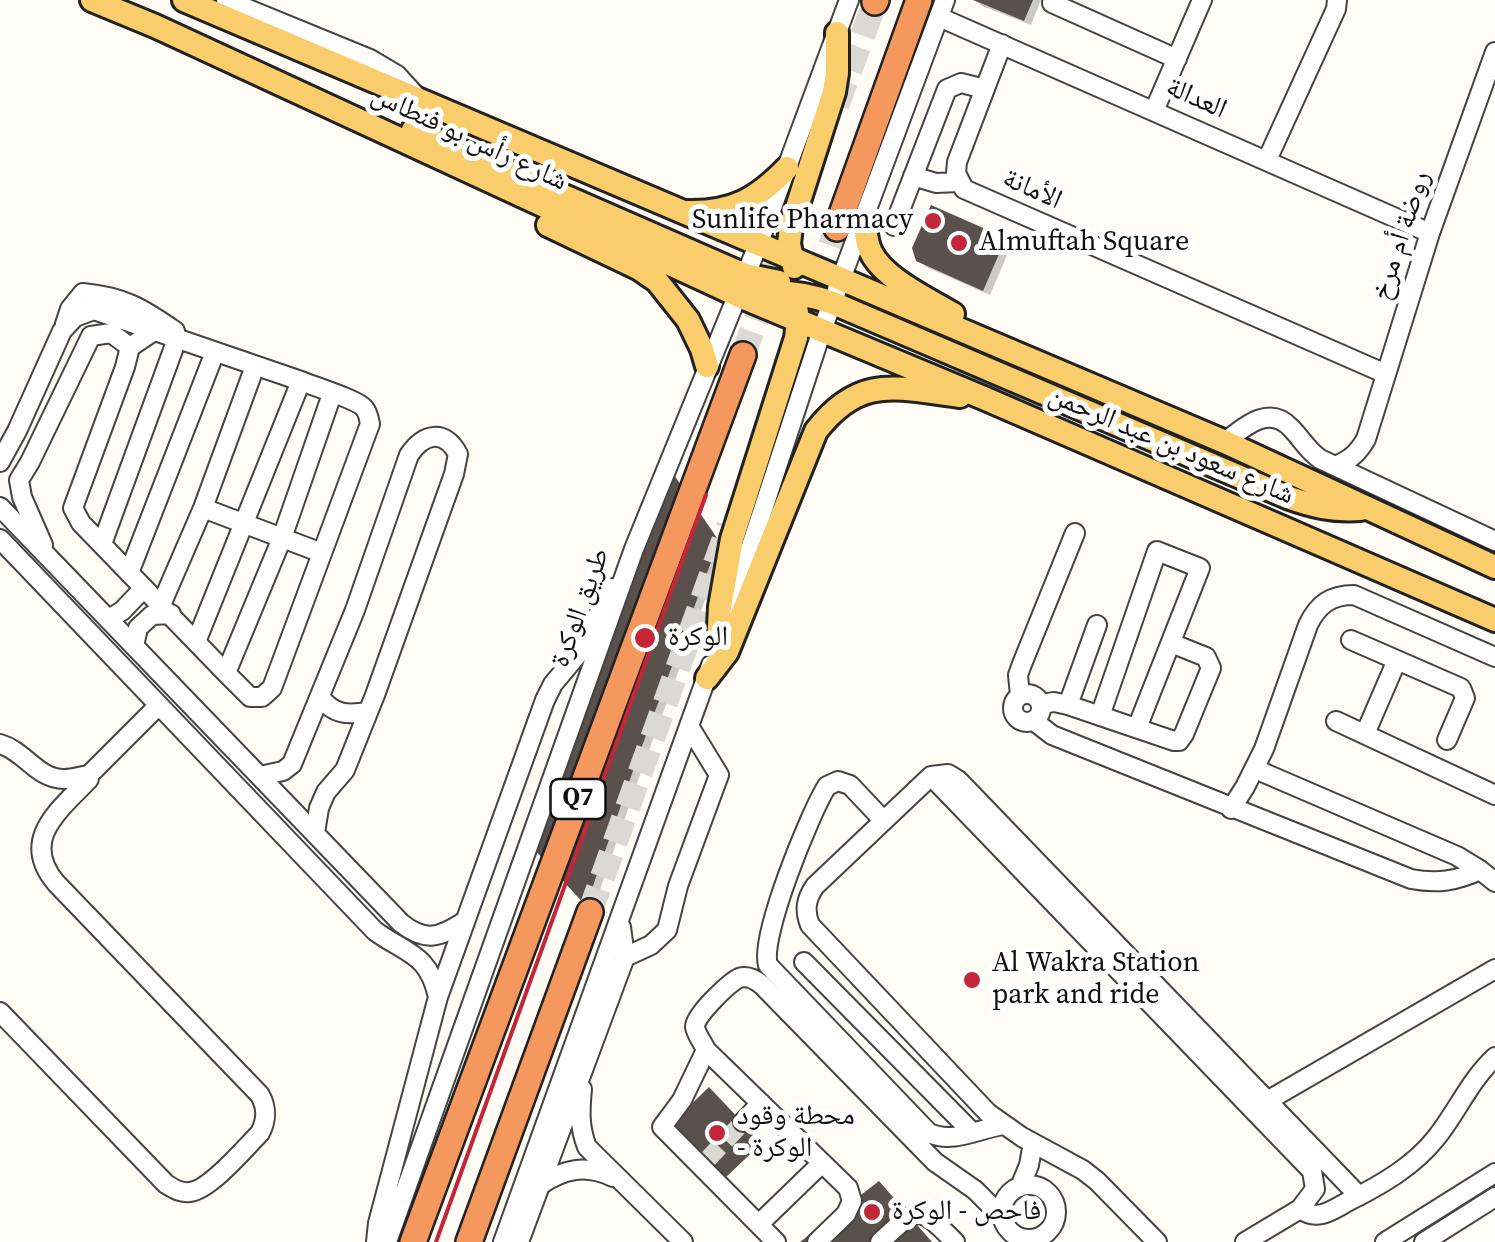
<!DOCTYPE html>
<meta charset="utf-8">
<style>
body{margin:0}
canvas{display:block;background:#fffcf5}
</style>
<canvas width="1495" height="1242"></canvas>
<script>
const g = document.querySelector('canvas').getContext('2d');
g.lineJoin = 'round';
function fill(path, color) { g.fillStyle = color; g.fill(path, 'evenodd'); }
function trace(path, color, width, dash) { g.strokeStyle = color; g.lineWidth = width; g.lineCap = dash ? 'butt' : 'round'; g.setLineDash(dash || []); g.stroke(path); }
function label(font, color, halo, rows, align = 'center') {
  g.font = font + ' "Source Serif 4","Noto Naskh Arabic",serif'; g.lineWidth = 10; g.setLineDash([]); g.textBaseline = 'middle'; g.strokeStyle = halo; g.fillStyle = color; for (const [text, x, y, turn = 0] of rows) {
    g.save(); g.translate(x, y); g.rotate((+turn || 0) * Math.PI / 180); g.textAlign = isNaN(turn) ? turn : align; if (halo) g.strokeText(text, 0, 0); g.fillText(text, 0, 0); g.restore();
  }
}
const shadow = new Path2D(`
 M976 0H1041L1031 25 982 6Z
 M1004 240 1011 246 990 295 926 267 919 260Z
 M676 478 724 549 642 769 593 910 535 847Z`);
const building = new Path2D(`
 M973 0H1033L1024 21Z
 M931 205 1006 238 983 291 916 261 912 248Z
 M670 469 719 541 636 762 586 906 532 847Z
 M709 1087 762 1143 725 1178 672 1123Z
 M879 1181 932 1242H800Z`);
const minorTunnel = new Path2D(`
 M707 1160 743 1122`);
const highwayTunnel = new Path2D(`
 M837 105 875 2
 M805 315 837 228
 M743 355 789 232
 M590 912 729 526`);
const minor = new Path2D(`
 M226 0 370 59 397 75 417 97
 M1052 3 1177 59
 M939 17 1430 233
 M1002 44 957 162 956 173 964 189 1386 374
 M1154 111 1202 0
 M1267 160 1336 9 1337 0
 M913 176 936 183 959 182
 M894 226 947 89 961 83 985 89
 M65 324 70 309 83 293C124 297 142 308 175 331
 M255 366 203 508 322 553
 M1225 442C1244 427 1269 404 1291 428 1302 439 1307 450 1320 459L1495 541
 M0 462 17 431 62 331 75 317 94 310 301 381C313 386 358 400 364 408 368 412 369 419 370 424L272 688 262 697H250L226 673 81 523 73 508 125 367 130 347 154 331
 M1335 466C1350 460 1358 453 1366 439L1430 233 1495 52
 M0 507 401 923C426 943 440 937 465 921
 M0 539 375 931C408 955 428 953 438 997
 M102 544 177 339
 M43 545 22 497 19 480 30 462 91 336 111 333 130 347
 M129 573 215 352
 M161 605 203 508
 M109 619 122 611 144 588
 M726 622 822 330 945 0
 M1351 640 1461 688 1465 698 1447 740
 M196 642 301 381
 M134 646 138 628 152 615 171 614
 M226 673 282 538 332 394
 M1013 708a14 14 0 1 1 28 0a14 14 0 1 1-28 0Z
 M1020 695 1018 675 1022 664 1075 533
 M320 697C334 715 347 715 368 712
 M1041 704 1054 702 1068 705 1174 741H1179L1184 734 1211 668 1206 657 1171 643
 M1068 705 1097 625
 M1100 716 1157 551 1200 568 1137 728
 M1034 721 1052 735 1411 879C1437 884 1457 881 1480 870
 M1336 721 1495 795
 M1365 734 1397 660
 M0 744C25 751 37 779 64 779 73 779 81 776 89 775V779C60 810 19 839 56 883L260 1095C267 1108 267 1119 260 1133 245 1148 210 1190 190 1192 180 1193 174 1189 166 1184L0 1012
 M1255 769 1457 856 1480 870 1495 882
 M89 775 159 705
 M260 776 283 771 292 764 355 610 409 455C424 433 444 429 458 454L454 474 375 695 345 770 326 792 319 808 315 833
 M931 776 1312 1171 1315 1189 1300 1209 1245 1242
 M1231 809 1245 787 1264 749 1308 625C1318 604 1331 595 1354 595L1495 657
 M883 820 850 785 838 781 827 786C810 813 759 938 768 965L929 1133C953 1144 978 1129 1003 1125
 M625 957 651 945 667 930 678 886 719 775 689 726
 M804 962 971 1131
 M706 1050 848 1188 852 1201 846 1214 817 1242
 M582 1089C580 1110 579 1127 587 1147L683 1242
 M1267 1101 1495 969
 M743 1122 761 1103
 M540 1185C564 1169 585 1164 613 1177
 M1002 1212a27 27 0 1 1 54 0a27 27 0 1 1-54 0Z
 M1020 1187 1029 1165 1033 1143
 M1300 1209C1318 1222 1332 1210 1349 1201 1381 1185 1414 1166 1436 1138 1457 1112 1470 1080 1495 1057
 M759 1224 822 1163
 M376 1242 378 1223 438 997 545 700 553 684 579 653 612 588
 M387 1242 634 549 758 245 849 0
 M503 1242 711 665
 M519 1242 625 957 621 927
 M776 1242 662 1127 682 1100 706 1050C703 1043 696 1034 695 1027 694 1016 729 983 739 978 748 975 756 980 762 985L935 1162 975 1190 1004 1219
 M880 1242C919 1206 917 1204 955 1242
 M1157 1242 1097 1181 1083 1170 1022 1137 988 1113 810 925C804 910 806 899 815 886L931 776 948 774 958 780 1359 1196
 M1385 1242 1495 1173
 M1424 1242 1495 1197`);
const major = new Path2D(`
 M92 0 155 26 737 295 986 399 1495 620
 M184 0 1225 442 1495 567
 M413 130 745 275 779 282
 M688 212C733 213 757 199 787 168
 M864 221C866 231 866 243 871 252 883 278 928 299 953 314
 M548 225 638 268 657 281 688 320 702 349 707 366
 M794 267 789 244 791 226 834 92 837 73V33
 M740 295C772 289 802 292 833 303L1287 497C1312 506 1333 511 1360 509
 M718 646 720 607 732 539 796 338 798 320 796 306
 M707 678 727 652 816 431C860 374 896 388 960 396`);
const highway = new Path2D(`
 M875 2 876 0
 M837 228 919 0
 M413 1242 743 355
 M469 1242 590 912`);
const rail = new Path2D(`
 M436 1242 706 495`);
const markers = [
 [933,221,10,"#c32638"],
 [959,243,10,"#c32638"],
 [645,638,12,"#c32638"],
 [972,980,10,"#c32638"],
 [717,1133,10,"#c32638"],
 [872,1212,10,"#c32638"]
];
const shields = [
 [578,799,55]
];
const shieldNames = [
 ["Q7",578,799]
];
const streetNames = [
 ["العدالة",1196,99,24],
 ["شارع رأس بو فنطاس",469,139,25],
 ["الأمانة",1032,190,24],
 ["روضة أم مرخ",1402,236,-72],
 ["شارع سعود بن عبد الرحمن",1171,446,23],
 ["طريق الوكرة",581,608,-70]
];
const poiNames = [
 ["Sunlife Pharmacy",913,221,"right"],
 ["Almuftah Square",979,243],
 ["الوكرة",668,638],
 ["Al Wakra Station",992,964],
 ["park and ride",992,996],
 ["محطة وقود",737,1117],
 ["- الوكرة",737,1149],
 ["فاحص - الوكرة",892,1212]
];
fill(shadow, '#0003');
fill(building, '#5a514d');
trace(minorTunnel, '#dbd9d3', 18, [18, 9]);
trace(highwayTunnel, '#dbd9d3', 25, [25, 12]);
trace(minor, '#444', 22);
trace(major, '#222', 28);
trace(highway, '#222', 30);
trace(minor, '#fff', 18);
trace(major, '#f9cd6b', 22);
trace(highway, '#f5985d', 25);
trace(rail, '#c32638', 4);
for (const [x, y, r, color] of markers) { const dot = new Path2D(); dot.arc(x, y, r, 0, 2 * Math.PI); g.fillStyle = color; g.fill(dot); trace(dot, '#fff', 4); }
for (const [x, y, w] of shields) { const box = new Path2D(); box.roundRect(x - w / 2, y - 20, w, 40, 8); g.fillStyle = '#fff'; g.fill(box); trace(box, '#111', 2.5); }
label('bold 25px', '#111', null, shieldNames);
label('28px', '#111', '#fff', streetNames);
label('28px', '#111', '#fff', poiNames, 'left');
</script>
